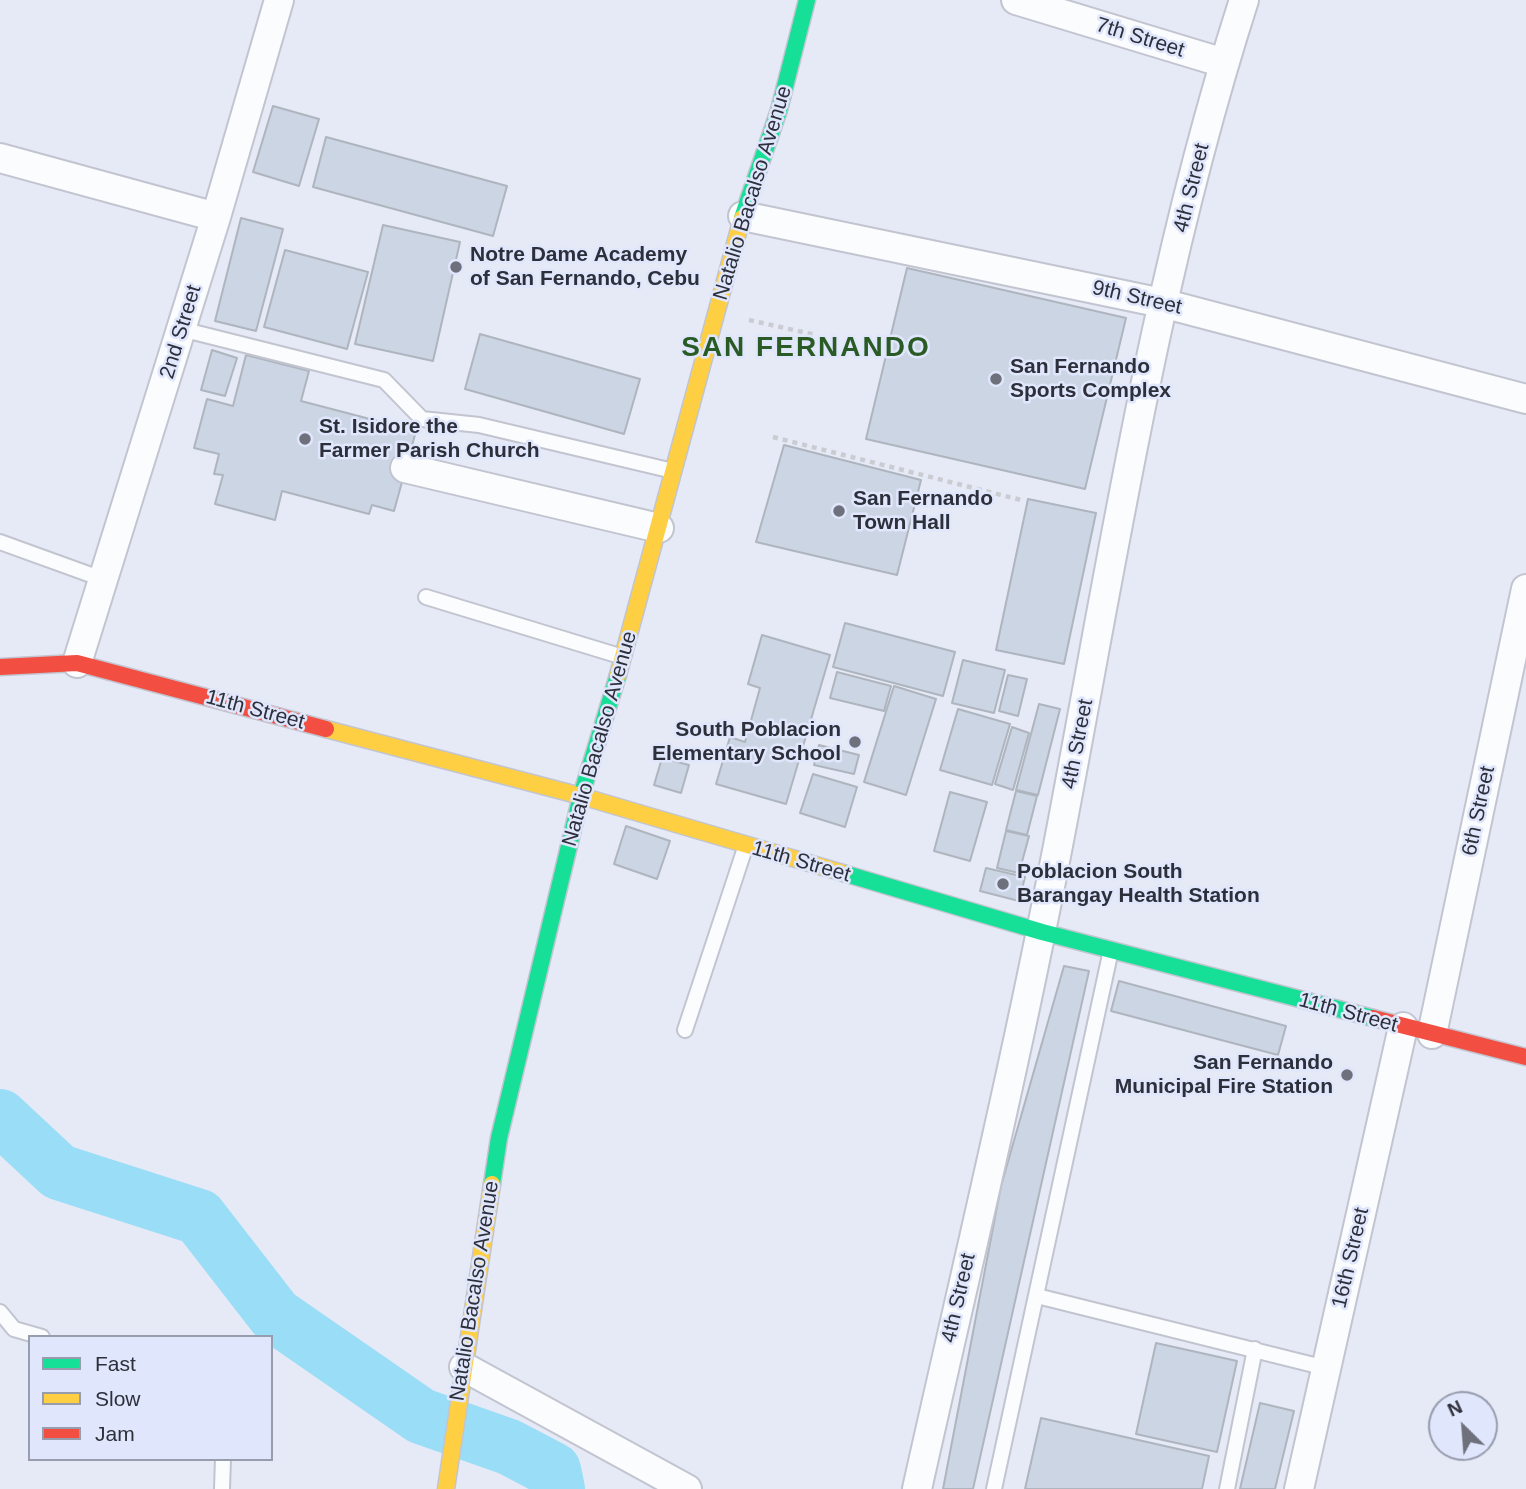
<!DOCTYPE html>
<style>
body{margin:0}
#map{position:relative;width:1526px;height:1489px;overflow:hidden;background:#e6eaf6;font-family:Helvetica,sans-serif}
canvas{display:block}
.legend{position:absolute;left:28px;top:1335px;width:245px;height:126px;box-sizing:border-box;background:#e0e6fc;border:2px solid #989dae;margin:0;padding:9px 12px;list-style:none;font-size:21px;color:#2d303a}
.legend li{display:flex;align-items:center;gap:14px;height:35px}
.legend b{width:35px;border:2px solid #989dae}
.north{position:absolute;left:1428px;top:1391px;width:70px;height:70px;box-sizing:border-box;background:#e0e6fc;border:2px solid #989dae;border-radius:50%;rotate:335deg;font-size:19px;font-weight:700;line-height:28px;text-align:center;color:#2d303a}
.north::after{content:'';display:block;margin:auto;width:24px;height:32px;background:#6e717c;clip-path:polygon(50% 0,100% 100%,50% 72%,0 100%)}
</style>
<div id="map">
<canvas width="1526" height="1489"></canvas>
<ul class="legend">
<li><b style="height:9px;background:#16e098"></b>Fast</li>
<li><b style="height:9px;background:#ffcf43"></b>Slow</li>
<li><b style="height:9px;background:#f24e42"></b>Jam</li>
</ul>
<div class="north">N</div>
</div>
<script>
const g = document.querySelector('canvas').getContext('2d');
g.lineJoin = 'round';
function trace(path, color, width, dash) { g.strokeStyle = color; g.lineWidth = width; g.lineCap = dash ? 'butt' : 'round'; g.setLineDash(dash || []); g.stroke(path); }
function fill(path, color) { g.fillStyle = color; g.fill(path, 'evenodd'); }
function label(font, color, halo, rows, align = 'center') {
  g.font = font + ' Helvetica,sans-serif'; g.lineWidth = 5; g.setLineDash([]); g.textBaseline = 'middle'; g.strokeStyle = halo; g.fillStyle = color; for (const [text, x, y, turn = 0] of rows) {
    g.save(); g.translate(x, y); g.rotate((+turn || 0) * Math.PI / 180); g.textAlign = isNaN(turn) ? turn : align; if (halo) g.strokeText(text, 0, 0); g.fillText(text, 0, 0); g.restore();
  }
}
const river = new Path2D(`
 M0 1117 59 1172 199 1217 275 1315 421 1416 509 1447 553 1470 557 1489`);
const building = new Path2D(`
 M273 106 319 119 299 186 253 172Z
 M326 137 507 186 493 236 313 187Z
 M241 218 283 229 256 331 215 321Z
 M383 225 460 242 433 361 355 344Z
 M285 250 368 272 347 349 264 327Z
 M907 268 1126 318 1085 489 866 439Z
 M480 334 640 379 624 434 465 389Z
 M212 350 237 358 225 396 201 390Z
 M246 355 309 371 301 401 416 431 394 511 372 505 369 514 282 491 275 520 215 504 223 475 214 474 219 454 194 448 207 399 233 406Z
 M784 445 921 480 897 575 756 542Z
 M1028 499 1096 513 1064 664 996 650Z
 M845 623 955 652 943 696 833 667Z
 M762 635 830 655 786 804 716 784 730 737 745 742 760 688 748 684Z
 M963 660 1005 670 994 713 952 703Z
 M837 672 891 686 884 711 830 698Z
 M1008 675 1027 679 1018 716 999 711Z
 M894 686 936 699 906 795 864 782Z
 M1039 704 1060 709 1038 795 1016 790Z
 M958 709 1010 724 992 785 940 770Z
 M1012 727 1029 733 1013 790 995 784Z
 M819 745 859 755 854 774 814 765Z
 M662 758 689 765 681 793 654 785Z
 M813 774 857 787 845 827 800 813Z
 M1016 791 1037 796 1027 835 1006 830Z
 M950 792 987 802 970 861 934 851Z
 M626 826 670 841 657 879 614 864Z
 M1006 831 1029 836 1019 873 997 868Z
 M986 868 1025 877 1019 901 980 891Z
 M1064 966 1089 971 973 1489H943L1001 1186Z
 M1119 981 1286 1026 1278 1055 1111 1011Z
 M1156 1343 1237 1361 1217 1452 1136 1434Z
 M1260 1403 1294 1411 1275 1489H1240Z
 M1041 1418 1209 1456 1202 1489H1025Z`);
const path = new Path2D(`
 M749 320 816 335
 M773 437 1021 500`);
const lane = new Path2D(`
 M181 329 384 380 422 419 479 425 673 471
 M0 542 105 580
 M426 597 623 657
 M685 1030 746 845
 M1037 1296 1326 1368
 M0 1312 14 1329 42 1337
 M222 1489 223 1459
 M994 1489 1111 950
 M1227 1489 1255 1349`);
const street = new Path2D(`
 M1016 0 1224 63
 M0 158 216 217
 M743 216 1162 303 1526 399
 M405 468 659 528
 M77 663 216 217 279 0
 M1432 1034 1526 589
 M464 1367 687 1489
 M917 1489C966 1270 1019 1051 1061 830 1114 552 1157 270 1244 0
 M1299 1489 1403 1027`);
const fast = new Path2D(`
 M742 218 779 110 807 0
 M843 873 1042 932 1373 1018
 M492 1184 499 1138 581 796 618 675`);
const slow = new Path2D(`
 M618 675 742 218
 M326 729 581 796 843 873
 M446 1489 492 1184`);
const jam = new Path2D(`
 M0 667 77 663 326 729
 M1373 1018 1526 1057`);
const markers = [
 [456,267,7,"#6e717c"],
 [996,379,7,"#6e717c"],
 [305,439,7,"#6e717c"],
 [839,511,7,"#6e717c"],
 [855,742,7,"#6e717c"],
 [1003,884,7,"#6e717c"],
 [1347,1075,7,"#6e717c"]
];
const streetNames = [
 ["7th Street",1140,38,17],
 ["4th Street",1192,188,-76],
 ["Natalio Bacalso Avenue",753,193,-73],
 ["9th Street",1137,298,13],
 ["2nd Street",181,332,-73],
 ["11th Street",255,710,15],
 ["Natalio Bacalso Avenue",600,739,-74],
 ["4th Street",1078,744,-79],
 ["6th Street",1479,811,-78],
 ["11th Street",801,862,16],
 ["11th Street",1348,1013,15],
 ["16th Street",1351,1258,-77],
 ["Natalio Bacalso Avenue",475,1291,-81],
 ["4th Street",959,1298,-77]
];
const poiNames = [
 ["Notre Dame Academy",470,255],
 ["of San Fernando, Cebu",470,279],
 ["San Fernando",1010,367],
 ["Sports Complex",1010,391],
 ["St. Isidore the",319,427],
 ["Farmer Parish Church",319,451],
 ["San Fernando",853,499],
 ["Town Hall",853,523],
 ["South Poblacion",841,730,"right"],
 ["Elementary School",841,754,"right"],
 ["Poblacion South",1017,872],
 ["Barangay Health Station",1017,896],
 ["San Fernando",1333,1063,"right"],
 ["Municipal Fire Station",1333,1087,"right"]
];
const districtNames = [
 ["SAN FERNANDO",806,348]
];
trace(river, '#99ddf7', 56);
fill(building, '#cbd5e4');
trace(building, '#afb5be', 2);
trace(lane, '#c2c5d0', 18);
trace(street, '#c2c5d0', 32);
trace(fast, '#c2c5d0', 19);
trace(slow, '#c2c5d0', 19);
trace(jam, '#c2c5d0', 19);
trace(path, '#caccd1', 4.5, [5, 5]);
trace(lane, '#fbfcfe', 14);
trace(street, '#fbfcfe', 28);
trace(fast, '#16e098', 16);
trace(slow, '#ffcf43', 16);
trace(jam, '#f24e42', 16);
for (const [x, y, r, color] of markers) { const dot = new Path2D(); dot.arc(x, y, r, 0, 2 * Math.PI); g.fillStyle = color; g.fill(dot); trace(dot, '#e0e6fc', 2.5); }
label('21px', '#2d303a', '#e0e6fc', streetNames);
label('bold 21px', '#2d303a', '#e0e6fc', poiNames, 'left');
g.letterSpacing = '2px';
label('bold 28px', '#2b5b24', '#e0e6fc', districtNames);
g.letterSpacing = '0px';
</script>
